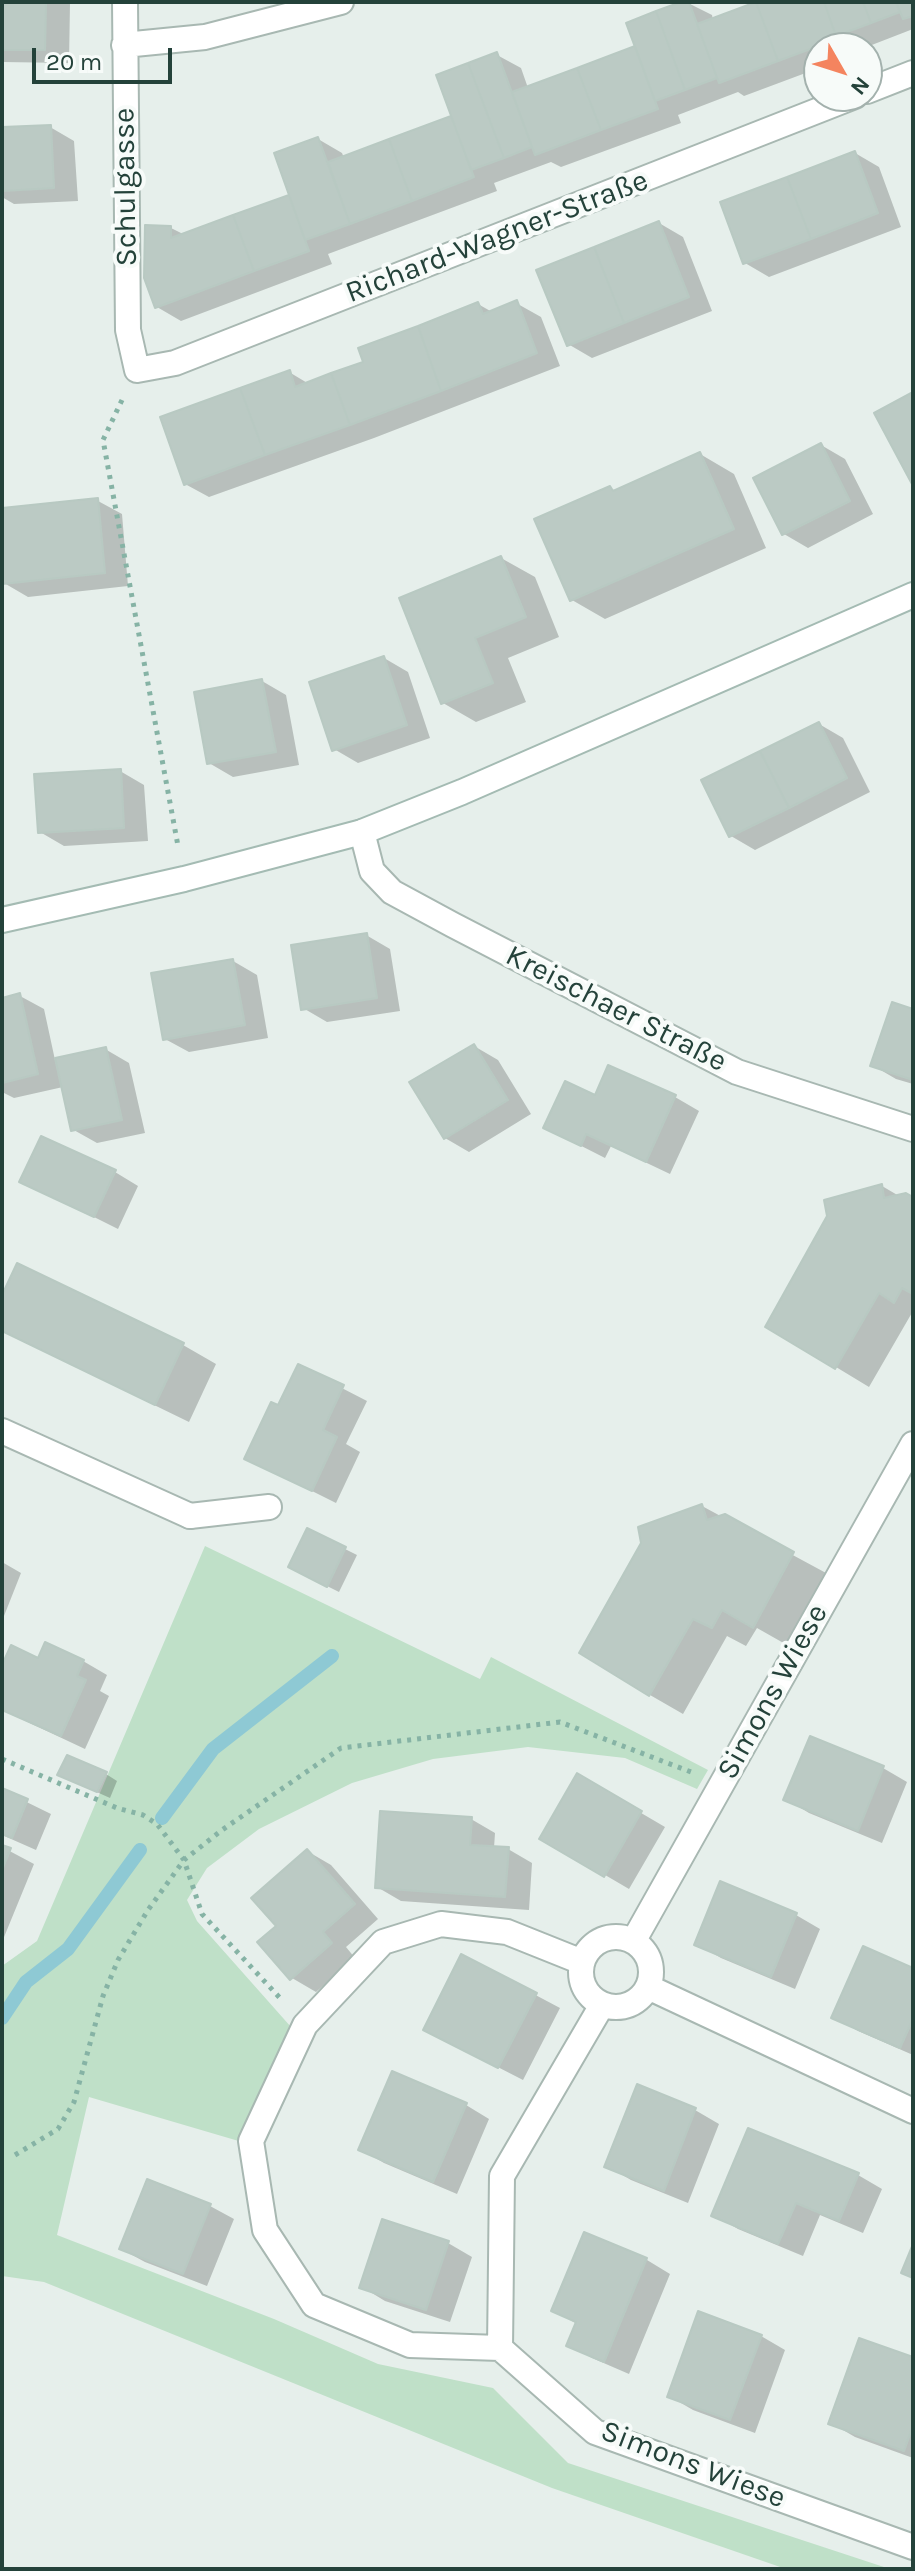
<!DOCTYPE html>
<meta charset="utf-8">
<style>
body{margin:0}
#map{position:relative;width:915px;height:2571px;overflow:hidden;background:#e6efeb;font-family:Karla,sans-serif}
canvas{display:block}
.frame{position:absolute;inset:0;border:4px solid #24423a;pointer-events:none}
.north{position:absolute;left:803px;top:32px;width:80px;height:80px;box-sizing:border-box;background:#f7fbf9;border:2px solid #a3b1ad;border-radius:50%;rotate:129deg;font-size:22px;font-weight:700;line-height:32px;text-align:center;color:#24423a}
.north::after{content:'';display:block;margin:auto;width:28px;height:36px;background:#f4845f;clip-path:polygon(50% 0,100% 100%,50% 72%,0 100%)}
.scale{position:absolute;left:32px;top:48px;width:140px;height:36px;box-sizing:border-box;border:4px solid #24423a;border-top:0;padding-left:10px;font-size:24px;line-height:28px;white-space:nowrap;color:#24423a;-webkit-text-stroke:6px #f7fbf9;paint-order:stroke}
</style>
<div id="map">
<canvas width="915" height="2571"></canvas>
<div class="frame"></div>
<div class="north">N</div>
<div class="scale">20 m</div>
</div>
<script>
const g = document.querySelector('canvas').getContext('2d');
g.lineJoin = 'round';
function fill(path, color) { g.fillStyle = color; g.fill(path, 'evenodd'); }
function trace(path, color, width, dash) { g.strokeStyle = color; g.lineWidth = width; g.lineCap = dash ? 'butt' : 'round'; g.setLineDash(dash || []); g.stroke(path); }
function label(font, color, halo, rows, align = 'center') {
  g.font = font + ' Karla,sans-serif'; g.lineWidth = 8; g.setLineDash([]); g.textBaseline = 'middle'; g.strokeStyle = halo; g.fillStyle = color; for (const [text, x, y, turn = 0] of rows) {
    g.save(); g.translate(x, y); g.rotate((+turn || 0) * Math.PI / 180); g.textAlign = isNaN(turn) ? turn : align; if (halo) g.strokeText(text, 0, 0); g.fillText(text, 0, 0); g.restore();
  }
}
const green = new Path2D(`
 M205 1546 480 1679 491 1657 708 1770 697 1789 625 1758 528 1747 433 1759 352 1783 259 1829 207 1868 187 1900 197 1921 291 2027 242 2142 89 2097 57 2235 274 2319 378 2364 493 2388 568 2463 890 2569H786L552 2488 44 2282 2 2276V1966L37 1941Z`);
const shadow = new Path2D(`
 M2 2 70 3 69 63 2 62Z
 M686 2 712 15 713 20 761 2H913V29L864 48H819V68L744 96 738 92 678 115 681 123 561 167 551 162 494 183 497 191 328 254 332 264 181 321 157 307 171 228 185 235 292 196 318 139 342 153 344 158 454 118 497 55 521 68 528 88 637 48Z
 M50 127 74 141 78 201 14 204 2 197V129Z
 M855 153 879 167 901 227 769 277 745 263Z
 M659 223 683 237 712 311 592 358 568 344Z
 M516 303 541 317 560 366 374 438 209 497 185 484 289 372 309 384 366 363 478 304 492 312Z
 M821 445 845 459 873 514 808 548 784 534Z
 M700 454 734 474 766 548 605 619 572 600 610 488 616 491Z
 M98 501 122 514 128 586 28 597 4 583 2 510Z
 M501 558 535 577 559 637 508 658 526 702 476 722 443 703Z
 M384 658 408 672 430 738 358 763 334 749Z
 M262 681 286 695 299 765 233 777 209 763Z
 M819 724 843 738 870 792 755 850 731 836Z
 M120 771 144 785 148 841 64 846 40 832Z
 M366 935 390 949 400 1011 327 1022 303 1008Z
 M233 961 257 975 268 1038 189 1052 165 1039Z
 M20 996 44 1009 55 1060 105 1049 129 1063 145 1133 97 1143 72 1129 63 1087 14 1098 2 1092V1000Z
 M913 1011V1084L896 1079 872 1065Z
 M474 1046 498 1060 531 1114 469 1152 445 1138Z
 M596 1097H675L699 1111 670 1174 611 1146 605 1158 546 1128Z
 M115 1172 138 1186 118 1229 22 1181Z
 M882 1186 899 1196 913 1199V1311L869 1387 836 1367Z
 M2 1299 183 1345 216 1364 189 1422 2 1331Z
 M299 1366 367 1401 346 1444 360 1452 336 1503 246 1458 279 1408Z
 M702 1506 826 1573 787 1645 757 1628 746 1646 727 1636 683 1714 650 1695Z
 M345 1549 357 1555 339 1592 303 1574Z
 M2 1562 21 1573 2 1621Z
 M39 1660 83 1661 107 1675 100 1691 109 1696 85 1749 2 1710V1670Z
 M811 1738 883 1768 907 1782 882 1843 809 1813 786 1799Z
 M106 1774 117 1781 110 1798 72 1781Z
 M578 1776 665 1827 629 1889 542 1838Z
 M2 1790 51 1814 36 1850 2 1835Z
 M471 1819 495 1833 494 1848 508 1849 532 1863 529 1910 401 1901 377 1887Z
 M2 1847 34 1864 2 1942Z
 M307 1851 331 1865 378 1919 346 1947 355 1958 316 1992 292 1978 279 1926Z
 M722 1884 796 1915 820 1929 795 1989 721 1958 697 1944Z
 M462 1956 560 2008 523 2080 449 2042Z
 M913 1970V2055L858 2031 834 2017Z
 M466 2105 489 2119 457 2194 384 2163 360 2149Z
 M695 2110 719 2124 688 2203 631 2180 607 2166Z
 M858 2175 882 2189 863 2233 820 2215 803 2256 738 2229 714 2215Z
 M210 2206 234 2219 207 2286 145 2262 121 2249Z
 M585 2235 647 2260 670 2274 629 2374 592 2358 568 2345 577 2324 553 2310Z
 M448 2243 472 2257 450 2322 385 2301 362 2287Z
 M761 2336 785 2350 755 2433 693 2410 669 2396Z
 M913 2359V2458L855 2437 831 2423Z`);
const stream = new Path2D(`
 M162 1818 213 1749 332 1656
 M2 2018 26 1982 68 1949 140 1850`);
const building = new Path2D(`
 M2 2H46L45 50H2Z
 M681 2H689L717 78 685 90 656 11Z
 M756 2H824L837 39 778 61Z
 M756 2 778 61 719 83 697 24Z
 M824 2H863L871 23 836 36Z
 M863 2H896L900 12 871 23Z
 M896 2H913V16L903 19Z
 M656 11 685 90 655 101 626 23Z
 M635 46 658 109 601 130 577 68Z
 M497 52 532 147 504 158 468 63Z
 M468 63 504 158 471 170 436 75Z
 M577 68 601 130 535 155 512 92Z
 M451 116 474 177 412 201 389 139Z
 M51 125 54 188 2 191V127Z
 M318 137 350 224 305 240 274 153Z
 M389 139 412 201 350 224 328 162Z
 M855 151 878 213 811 239 787 177Z
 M787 177 811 239 743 264 720 202Z
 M289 195 309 251 254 271 233 215Z
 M233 215 254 271 155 308 144 278 145 225 171 226V238Z
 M659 221 689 297 624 323 594 247Z
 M594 247 624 323 567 346 536 270Z
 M517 300 537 353 441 391 418 326 478 302 483 314Z
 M418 326 441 391 350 425 331 373 363 362 358 348Z
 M290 370 295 387 331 373 350 425 265 455 240 388Z
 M240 388 265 455 184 485 160 417Z
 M913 392V486L874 413Z
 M821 443 850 501 782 535 753 478Z
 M700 452 734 529 570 601 534 519 610 486 613 491Z
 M98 498 105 573 2 584V508Z
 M501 556 526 617 475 638 493 683 441 704 399 598Z
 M384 656 407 725 332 751 309 682Z
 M262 679 276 752 207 764 194 692Z
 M819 722 847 778 789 808 760 751Z
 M760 751 789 808 729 837 701 780Z
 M121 769 124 828 38 833 34 774Z
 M367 933 377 998 301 1010 291 945Z
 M233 959 245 1025 163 1040 151 973Z
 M20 993 38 1074 2 1083V998Z
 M892 1002 913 1009V1080L870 1066Z
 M474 1044 508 1100 444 1139 409 1082Z
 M106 1047 122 1120 71 1131 55 1058Z
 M608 1065 676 1095 646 1162 586 1134 581 1146 543 1128 565 1081 595 1095Z
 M41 1136 116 1170 94 1217 19 1182Z
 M882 1184 884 1198 906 1193 913 1197V1294L902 1288 894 1303 879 1293 835 1369 765 1327 827 1216 824 1200Z
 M17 1263 184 1343 155 1405 2 1331V1295Z
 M298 1364 344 1385 323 1430 337 1437 312 1491 244 1459 271 1402 278 1405Z
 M702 1504 707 1520 725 1514 794 1552 753 1628 722 1610 712 1628 693 1619 649 1696 579 1653 641 1543 638 1527Z
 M307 1528 346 1547 327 1587 288 1567Z
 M45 1642 84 1660 77 1676 86 1680 61 1736 2 1710V1665L11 1645 38 1658Z
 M810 1736 884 1766 858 1831 783 1800Z
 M67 1755 107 1772 97 1792 57 1775Z
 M577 1773 642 1811 604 1877 539 1839Z
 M2 1788 28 1799 12 1838 2 1834Z
 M380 1811 472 1817 470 1845 509 1847 505 1897 375 1888Z
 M2 1845 11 1848 2 1870Z
 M307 1849 355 1904 323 1932 332 1943 290 1980 257 1942 276 1926 251 1898Z
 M720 1881 797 1913 771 1977 694 1945Z
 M863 1946 913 1968V2019L900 2048 831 2018Z
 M461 1954 537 1993 498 2068 423 2030Z
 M392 2071 467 2103 433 2182 358 2150Z
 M637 2084 696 2108 664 2191 604 2167Z
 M748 2128 859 2173 839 2221 796 2203 778 2244 711 2216Z
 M147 2179 211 2204 183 2274 119 2249Z
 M382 2219 449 2241 426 2310 359 2288Z
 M584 2232 647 2258 604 2362 566 2346 576 2322 551 2311Z
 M913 2244V2278L901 2273Z
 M698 2311 762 2335 730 2420 667 2397Z
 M859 2338 913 2357V2426L904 2451 828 2424Z`);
const path = new Path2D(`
 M122 400 103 440 178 846
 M2 1759 117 1808 143 1815 157 1824 184 1860 202 1914 280 1998
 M15 2155 58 2129 74 2102 103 1996 118 1960 148 1910 184 1860 222 1830 341 1748 560 1722 691 1772`);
const lane = new Path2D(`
 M190 1516 269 1507`);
const street = new Path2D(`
 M125 2 128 330 137 370 175 363 855 96
 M124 45 205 37 341 2
 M867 91 913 73
 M362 832 372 871 392 892 453 925 737 1072 913 1129
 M2 1431 190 1516
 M581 1972a35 35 0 1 1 70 0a35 35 0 1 1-70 0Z
 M634 1940 913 1444
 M582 1962 507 1932 441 1924 383 1942 305 2025 251 2141 265 2230 314 2305 410 2345 500 2348 595 2432 913 2547
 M648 1987 913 2111
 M500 2348 502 2176 602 2005`);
const secondary = new Path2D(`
 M2 920 184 879 362 832 462 792 913 595`);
const streetNames = [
 ["Schulgasse",126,187,-91],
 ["Richard-Wagner-Straße",497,237,-21],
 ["Kreischaer Straße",616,1009,27],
 ["Simons Wiese",773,1692,-61],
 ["Simons Wiese",693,2465,21]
];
fill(green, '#bfe0c8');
fill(shadow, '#0003');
trace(stream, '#8ec9d4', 14);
fill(building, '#bbcac4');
trace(building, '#b8c9c2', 2);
trace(lane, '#a8b8b2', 28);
trace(street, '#a8b8b2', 28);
trace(secondary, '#a4bbb3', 28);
trace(path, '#86b3a5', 5, [4, 6]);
trace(lane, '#fff', 24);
trace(street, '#fff', 24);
trace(secondary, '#fff', 24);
label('30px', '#24423a', '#f7fbf9', streetNames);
</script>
